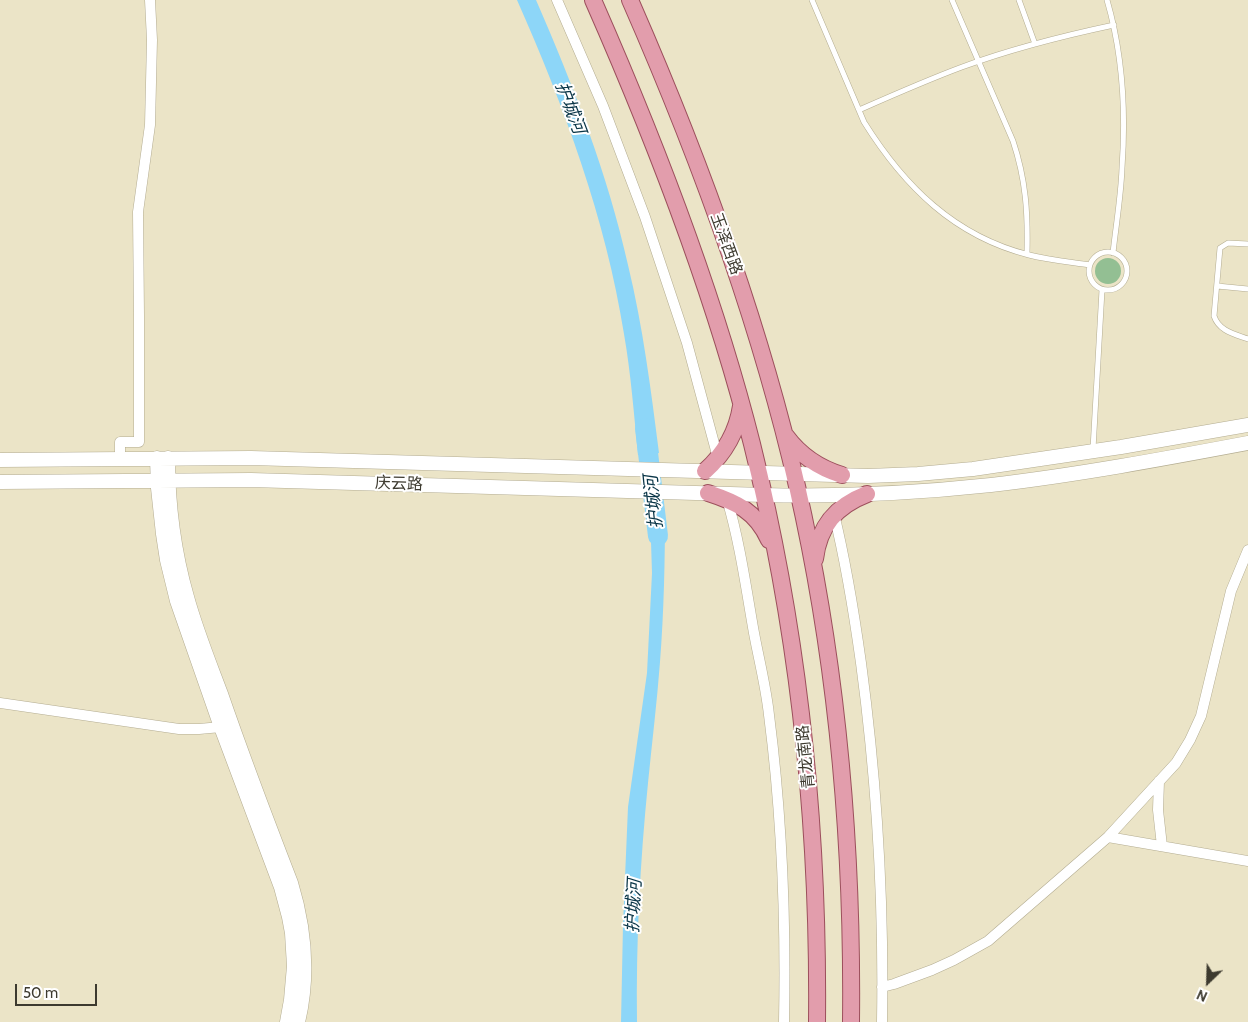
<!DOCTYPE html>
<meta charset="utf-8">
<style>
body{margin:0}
#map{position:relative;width:1248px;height:1022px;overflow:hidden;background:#ebe4c7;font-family:Cabin,sans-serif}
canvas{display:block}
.north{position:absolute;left:1183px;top:957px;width:50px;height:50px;-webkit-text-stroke:4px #fff;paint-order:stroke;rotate:204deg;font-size:14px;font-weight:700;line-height:20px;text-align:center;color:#3d3a2f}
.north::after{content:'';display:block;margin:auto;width:18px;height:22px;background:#3d3a2f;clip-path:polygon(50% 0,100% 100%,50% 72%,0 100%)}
.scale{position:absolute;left:15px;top:984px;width:82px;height:22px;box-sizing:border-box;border:2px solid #3d3a2f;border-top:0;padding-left:6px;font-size:15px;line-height:18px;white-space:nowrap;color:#3d3a2f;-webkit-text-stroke:4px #fff;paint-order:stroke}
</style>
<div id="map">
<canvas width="1248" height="1022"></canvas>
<div class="north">N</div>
<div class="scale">50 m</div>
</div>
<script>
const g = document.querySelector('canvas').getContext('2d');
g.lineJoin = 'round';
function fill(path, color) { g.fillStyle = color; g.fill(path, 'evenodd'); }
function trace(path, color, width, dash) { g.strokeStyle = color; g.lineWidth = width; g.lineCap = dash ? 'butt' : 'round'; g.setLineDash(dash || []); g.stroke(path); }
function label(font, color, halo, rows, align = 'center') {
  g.font = font + ' Cabin,"Noto Sans SC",sans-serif'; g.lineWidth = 4; g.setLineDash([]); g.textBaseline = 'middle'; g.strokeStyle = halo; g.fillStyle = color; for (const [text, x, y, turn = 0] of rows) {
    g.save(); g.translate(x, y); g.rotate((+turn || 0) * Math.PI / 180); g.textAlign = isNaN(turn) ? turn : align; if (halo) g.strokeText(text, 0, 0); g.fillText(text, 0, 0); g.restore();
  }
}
const green = new Path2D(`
 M1095 271a13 13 0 1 1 26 0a13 13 0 1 1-26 0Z`);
const water = new Path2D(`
 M517 0H536C573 85 608 175 628 265 643 327 651 390 659 453L638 455C634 415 631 374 624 334 606 219 564 106 517 0Z
 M650 510H665C665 560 664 611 660 662 657 702 652 742 648 783 640 862 636 942 637 1022H621L623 925 628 807 647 673 652 573Z`);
const river = new Path2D(`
 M645 428 658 536`);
const lane = new Path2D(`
 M812 0 864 122C904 186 954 236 1029 255 1049 260 1070 262 1090 265
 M952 0 1013 141C1026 180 1028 213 1027 254
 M1019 0 1035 44
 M1107 0C1123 55 1126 112 1122 168 1121 196 1116 225 1113 253
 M859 110C893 95 927 80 962 67 1011 49 1062 36 1114 25
 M1248 244 1228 243 1220 248 1214 316C1219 331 1234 334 1248 339
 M1089 271a19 19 0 1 1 38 0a19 19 0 1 1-38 0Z
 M1217 286 1248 289
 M1093 449 1102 290`);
const street = new Path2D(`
 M557 0 603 106 645 217 687 343 718 458
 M120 459V442H139V316L138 212 150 125 152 40 150 0
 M727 499C740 543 746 588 754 633 759 660 766 687 769 715 782 816 786 920 784 1022
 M834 514C846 563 854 613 861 663 877 782 884 902 882 1022
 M0 703 179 729H199L221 727
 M1159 781 1158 810 1162 846
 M1108 837 1248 861
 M882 987 894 984 932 970 954 960 988 941 1108 837 1176 763 1190 740 1201 716 1231 591 1248 550`);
const secondary = new Path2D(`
 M157 458 158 488 163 534 167 560 177 601 221 727 281 887 289 917 292 933 294 966 291 1000 287 1022
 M168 458C168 505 174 552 187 597 196 630 209 662 221 694 243 758 267 821 291 883 305 929 309 976 298 1022
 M0 460 251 458 868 476 918 474 973 469 1121 447 1248 425
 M0 482 251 480 764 495C840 497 916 493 991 485 1077 475 1163 459 1248 443`);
const primary = new Path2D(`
 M593 0C656 143 714 293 752 444 799 633 819 827 817 1022
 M630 0C698 155 759 320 797 486 837 662 853 841 851 1022
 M786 436C800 455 819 468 842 475
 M705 471C725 453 737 432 741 406
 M708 493C736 502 756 511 769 540
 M815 559C819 526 836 506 867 494`);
const streetNames = [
 ["玉泽西路",726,244,70],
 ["庆云路",399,484,2],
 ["青龙南路",806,757,-96]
];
const waterNames = [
 ["护城河",570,108,69],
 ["护城河",654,502,-96],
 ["护城河",634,906,-87]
];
fill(green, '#93bf93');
fill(water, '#8dd6f8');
trace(river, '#8dd6f8', 20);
trace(lane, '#b3ac91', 6);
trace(street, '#b3ac91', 11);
trace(secondary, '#b3ac91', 15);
trace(primary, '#9c4f5c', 18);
trace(lane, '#fff', 5);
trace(street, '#fff', 10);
trace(secondary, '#fff', 14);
trace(primary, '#e29dac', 16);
label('16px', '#3d3a2f', '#fff', streetNames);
label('italic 18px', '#093547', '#fff', waterNames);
</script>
